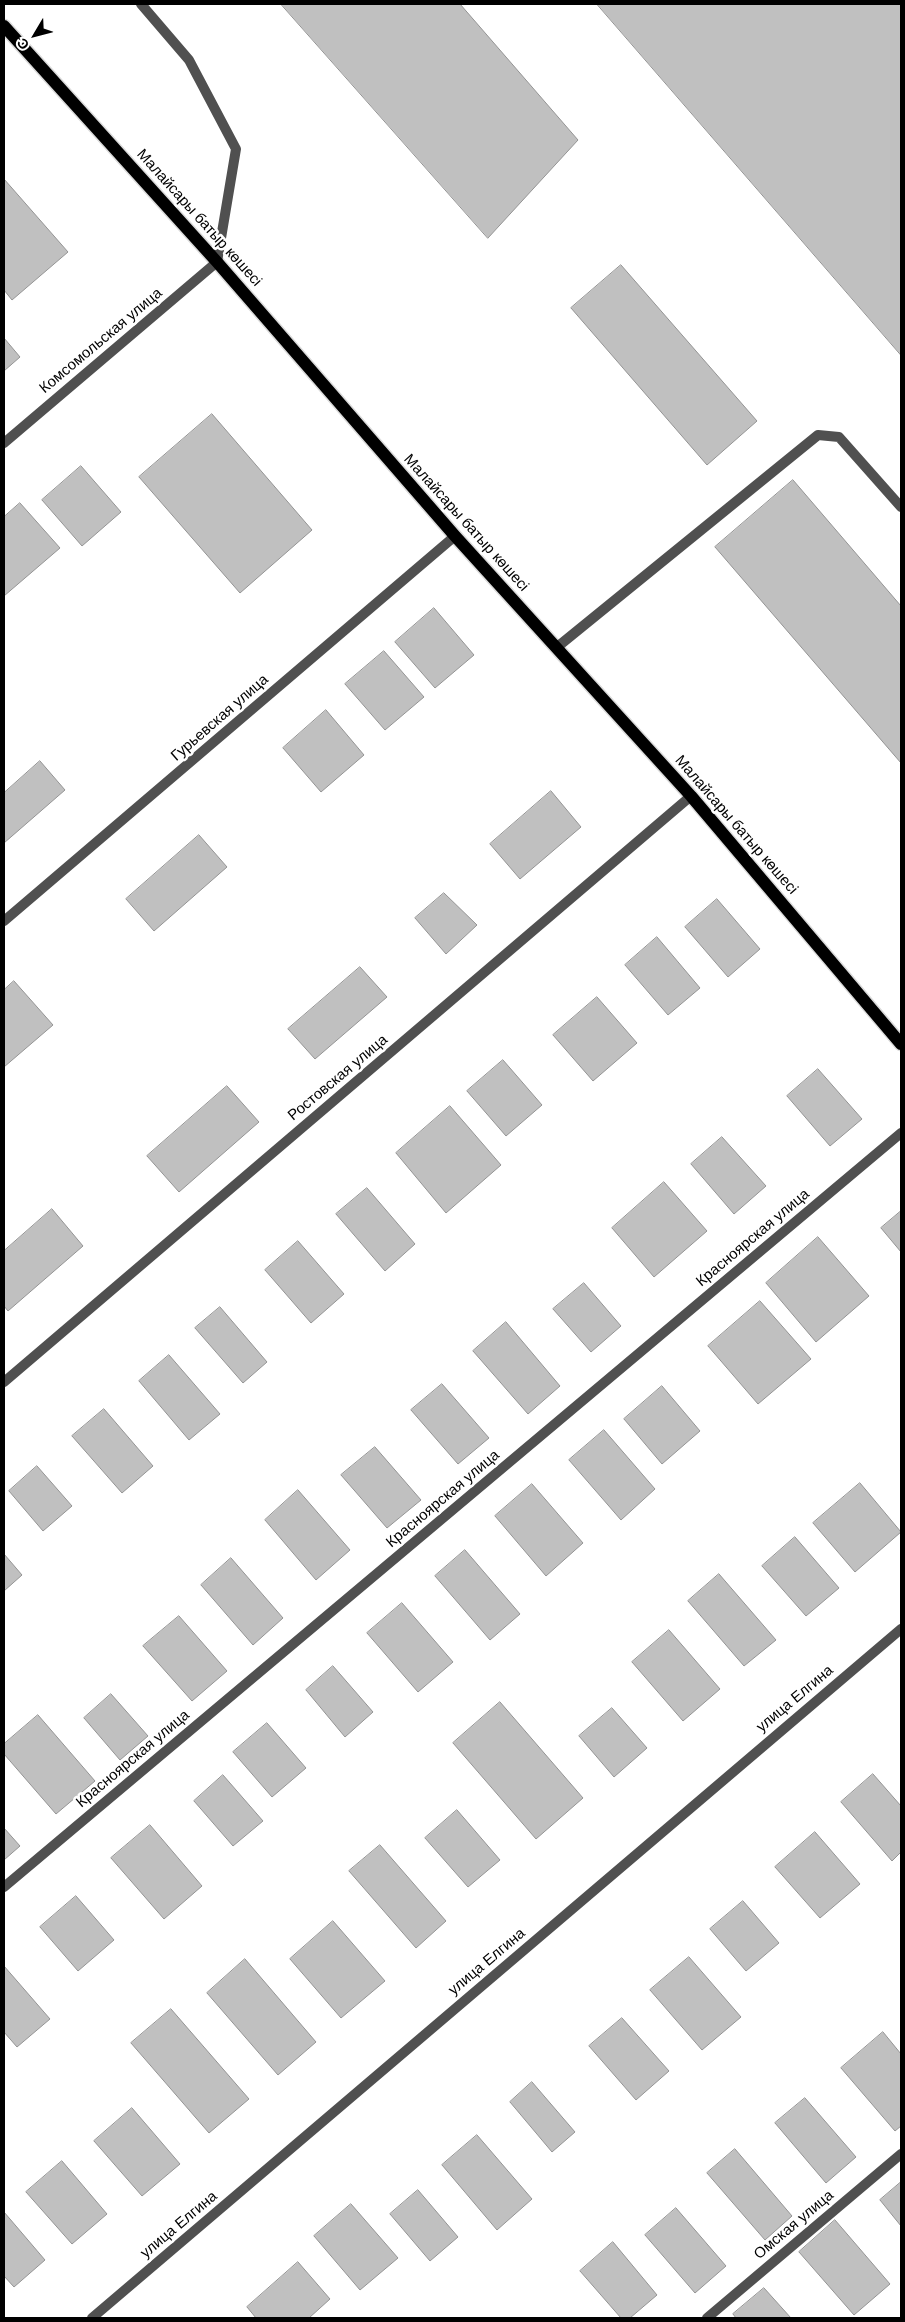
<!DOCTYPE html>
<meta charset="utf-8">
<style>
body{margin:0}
#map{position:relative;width:905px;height:2322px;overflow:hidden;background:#fff;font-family:Helvetica,sans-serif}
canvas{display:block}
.frame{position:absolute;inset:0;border:5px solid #000;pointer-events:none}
.north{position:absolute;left:10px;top:10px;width:50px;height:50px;-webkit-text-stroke:4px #fff;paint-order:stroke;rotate:233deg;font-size:14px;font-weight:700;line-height:20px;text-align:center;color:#000}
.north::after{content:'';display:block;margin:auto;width:18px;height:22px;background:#000;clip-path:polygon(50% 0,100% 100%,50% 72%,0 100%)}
</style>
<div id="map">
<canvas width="905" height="2322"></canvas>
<div class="frame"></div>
<div class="north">С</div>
</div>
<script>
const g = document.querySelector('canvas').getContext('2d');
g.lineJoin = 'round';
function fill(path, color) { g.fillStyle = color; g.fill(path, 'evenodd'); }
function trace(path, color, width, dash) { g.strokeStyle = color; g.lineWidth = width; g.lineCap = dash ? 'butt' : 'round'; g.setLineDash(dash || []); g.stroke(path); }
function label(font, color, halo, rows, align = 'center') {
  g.font = font + ' Helvetica,sans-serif'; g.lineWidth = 5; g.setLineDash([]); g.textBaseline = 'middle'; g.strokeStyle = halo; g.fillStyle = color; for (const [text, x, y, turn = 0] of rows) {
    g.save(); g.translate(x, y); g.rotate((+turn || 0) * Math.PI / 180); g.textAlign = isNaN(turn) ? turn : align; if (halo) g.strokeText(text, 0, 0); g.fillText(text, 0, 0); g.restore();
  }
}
const building = new Path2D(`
 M281 4H460L578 140 488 238Z
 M597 4H901V355Z
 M4 179 68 252 12 300 4 290Z
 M621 265 757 421 707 465 571 308Z
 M4 338 20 357 4 371Z
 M212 414 312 530 240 593 139 477Z
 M81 466 121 512 82 546 42 500Z
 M793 480 901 606V763L715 547Z
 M20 503 60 548 4 596V517Z
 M434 608 474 655 435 688 395 642Z
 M384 651 424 697 385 730 345 684Z
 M326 710 364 755 321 792 283 748Z
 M40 761 65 790 4 843V793Z
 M551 791 581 827 520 879 490 844Z
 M199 835 227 867 154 931 126 899Z
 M444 893 477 925 446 954 415 918Z
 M717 899 760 949 728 977 685 927Z
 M657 937 700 988 668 1015 625 965Z
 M360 967 387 997 315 1059 288 1029Z
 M14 981 53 1025 4 1067V990Z
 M597 997 637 1043 593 1081 553 1035Z
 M503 1060 542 1105 506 1136 467 1091Z
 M818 1069 862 1119 830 1146 787 1096Z
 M227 1086 259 1122 179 1192 147 1156Z
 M450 1106 501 1165 446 1213 396 1153Z
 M722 1137 766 1186 734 1214 691 1164Z
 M664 1182 707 1231 654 1277 612 1228Z
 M367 1188 415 1244 385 1271 336 1214Z
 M52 1209 83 1246 8 1311 4 1306V1251Z
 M901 1211V1252L881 1228Z
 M818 1237 869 1296 816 1342 766 1283Z
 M298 1241 344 1294 311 1323 265 1270Z
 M584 1283 621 1326 591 1352 553 1309Z
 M760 1301 811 1359 758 1404 708 1346Z
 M220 1307 267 1362 243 1383 195 1328Z
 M506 1322 560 1386 528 1414 473 1351Z
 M169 1355 220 1414 189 1440 139 1381Z
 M442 1384 489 1438 458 1464 411 1410Z
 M662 1386 700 1431 662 1464 624 1419Z
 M104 1409 153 1466 122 1493 72 1436Z
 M604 1430 655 1489 621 1520 569 1460Z
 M375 1447 421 1500 387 1528 341 1475Z
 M37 1466 72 1506 43 1531 9 1491Z
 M860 1483 901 1532 855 1572 813 1523Z
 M532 1484 583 1543 546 1576 495 1516Z
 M298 1490 350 1550 316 1580 265 1520Z
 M795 1537 839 1588 806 1616 762 1566Z
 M465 1550 520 1614 490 1640 435 1576Z
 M4 1554 22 1575 4 1591Z
 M231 1558 283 1618 253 1645 201 1585Z
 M719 1574 776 1640 744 1666 688 1601Z
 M402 1603 453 1662 418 1692 367 1633Z
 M179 1616 227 1671 192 1701 143 1646Z
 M669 1630 720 1689 683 1721 632 1662Z
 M333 1666 373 1712 345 1737 306 1690Z
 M111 1694 148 1736 120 1760 84 1718Z
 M500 1702 583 1798 536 1839 453 1743Z
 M612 1708 647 1748 614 1777 579 1736Z
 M38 1715 95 1781 56 1814 4 1754V1744Z
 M267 1723 306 1768 272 1797 233 1752Z
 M873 1774 901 1806V1852L892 1861 841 1802Z
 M223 1775 263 1821 233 1846 194 1801Z
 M457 1810 500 1860 468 1887 425 1838Z
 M150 1825 202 1886 164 1919 111 1858Z
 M4 1828 20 1846 4 1860Z
 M815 1832 860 1884 820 1918 775 1867Z
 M380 1845 446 1921 416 1948 349 1871Z
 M76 1896 114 1940 78 1971 40 1927Z
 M743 1901 779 1943 746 1971 710 1929Z
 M333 1921 385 1981 341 2018 290 1959Z
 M689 1957 741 2017 702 2050 650 1990Z
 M245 1959 316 2042 278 2075 207 1993Z
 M4 1966 50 2019 17 2047 4 2032Z
 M171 2009 249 2099 209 2133 131 2043Z
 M622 2018 669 2071 636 2100 589 2046Z
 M883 2032 901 2054V2126L895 2131 841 2068Z
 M532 2082 575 2132 552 2152 510 2102Z
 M805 2098 856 2157 826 2183 775 2123Z
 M132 2108 180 2164 142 2196 94 2141Z
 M477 2135 532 2199 497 2230 442 2165Z
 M735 2149 792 2216 765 2240 707 2173Z
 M62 2161 107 2214 72 2244 26 2192Z
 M901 2182V2226L880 2200Z
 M418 2190 458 2237 430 2261 390 2214Z
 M351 2204 398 2258 360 2290 314 2236Z
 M676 2208 726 2266 695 2293 645 2235Z
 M4 2212 45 2260 14 2287 4 2276Z
 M835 2220 890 2284 854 2315 799 2252Z
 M613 2242 657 2295 630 2318H621L580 2271Z
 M298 2262 330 2299 309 2318H256L247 2307Z
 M764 2288 791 2318H736L733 2314Z`);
const service = new Path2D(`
 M141 4 189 60 236 149 217 262
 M556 648 818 435 839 437 901 507`);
const minor = new Path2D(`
 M4 443 217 262
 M4 921 455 536
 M4 1382 691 796
 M4 1887 901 1133
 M707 2318 901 2154`);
const tertiary = new Path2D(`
 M92 2318 901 1629`);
const primary = new Path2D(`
 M4 26 217 262 455 536 691 796 901 1044`);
const streetNames = [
 ["Малайсары батыр көшесі",199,218,48],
 ["Комсомольская улица",101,341,-40],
 ["Малайсары батыр көшесі",466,523,48],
 ["Гурьевская улица",220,718,-41],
 ["Малайсары батыр көшесі",736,825,49],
 ["Ростовская улица",338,1078,-40],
 ["Красноярская улица",753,1238,-40],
 ["Красноярская улица",443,1499,-40],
 ["улица Елгина",795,1699,-40],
 ["Красноярская улица",133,1759,-40],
 ["улица Елгина",487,1962,-40],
 ["улица Елгина",179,2225,-40],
 ["Омская улица",794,2225,-40]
];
fill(building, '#c0c0c0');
trace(building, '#949494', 1);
trace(primary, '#dbdbdb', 15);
trace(service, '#505050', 10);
trace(minor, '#505050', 10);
trace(tertiary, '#505050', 10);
trace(primary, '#000', 12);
label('15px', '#000', '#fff', streetNames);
</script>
